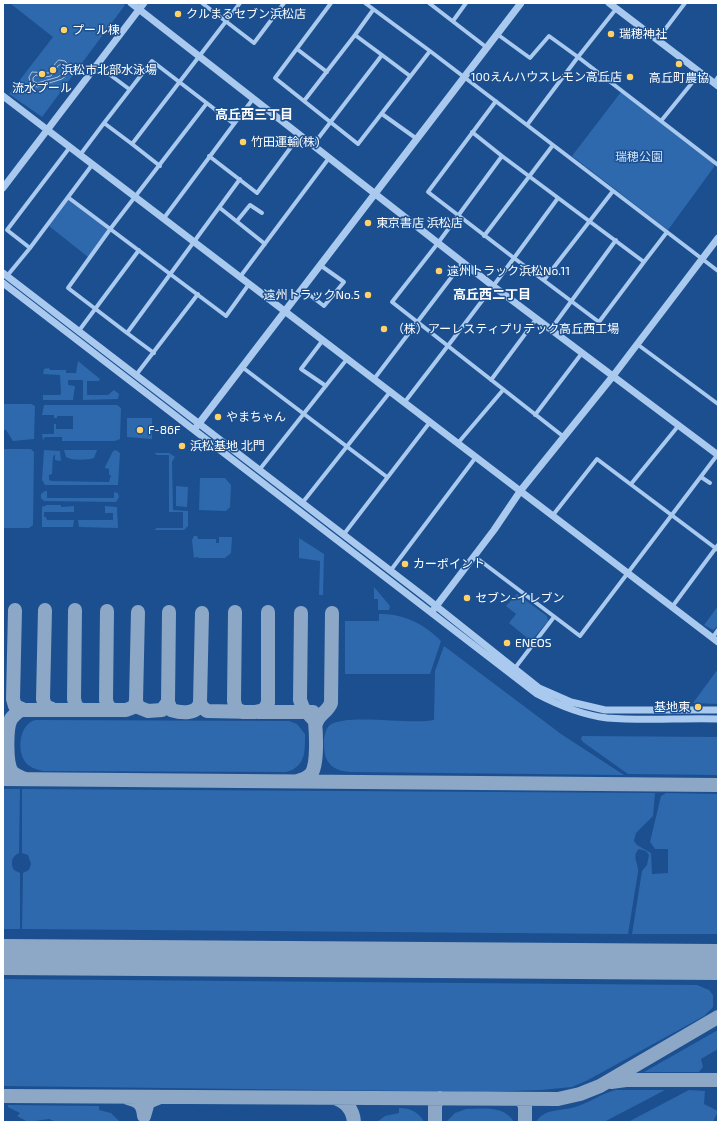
<!DOCTYPE html>
<meta charset="utf-8">
<style>
body{margin:0}
#map{position:relative;width:721px;height:1125px;overflow:hidden;background:#1b4f8f;font-family:"Exo 2",sans-serif}
canvas{display:block}
.frame{position:absolute;inset:0;border:4px solid #fff;pointer-events:none}
</style>
<div id="map">
<canvas width="721" height="1125"></canvas>
<div class="frame"></div>
</div>
<script>
const g = document.querySelector('canvas').getContext('2d');
g.lineJoin = 'round';
function fill(path, color) { g.fillStyle = color; g.fill(path, 'evenodd'); }
function trace(path, color, width, dash) { g.strokeStyle = color; g.lineWidth = width; g.lineCap = dash ? 'butt' : 'round'; g.setLineDash(dash || []); g.stroke(path); }
function label(font, color, halo, rows, align = 'center') {
  g.font = font + ' "Exo 2","Noto Sans JP",sans-serif'; g.lineWidth = 3; g.setLineDash([]); g.textBaseline = 'middle'; g.strokeStyle = halo; g.fillStyle = color; for (const [text, x, y, turn = 0] of rows) {
    g.save(); g.translate(x, y); g.rotate((+turn || 0) * Math.PI / 180); g.textAlign = isNaN(turn) ? turn : align; if (halo) g.strokeText(text, 0, 0); g.fillText(text, 0, 0); g.restore();
  }
}
const green = new Path2D(`
 M12 3H122L125 5 42 117 9 94 53 37 11 4Z
 M621 92 714 163V167L668 230 572 156Z
 M69 199 108 229 88 257 49 226Z
 M78 361 100 379 99 381H87V395H108L114 390 119 394 118 399 83 400V380H68V385L75 386 73 400H43V395H60L61 393 60 375 43 374 44 369 49 368 50 370H66V373H76Z
 M3 404H31L35 406 34 439 13 441 6 430H3Z
 M44 405H117L121 408 120 439 115 441H62V437H45L43 440 42 434H54V424H56V429H73V416H57V418H54V415H42Z
 M127 418H152V439L127 437Z
 M3 449H31L34 452 33 525 29 528H3Z
 M44 450 60 451 61 461 55 460V454L53 457 52 474 49 475V480L52 481 109 482 111 475H109V469L105 468V467L113 451 116 450 120 453 118 485H45L42 480Z
 M64 450H97L94 458C87 460 73 461 66 457Z
 M154 453H169L175 457 172 462 173 510 188 511V526L184 530H154L157 528H183V512H169V455H157Z
 M200 478H225L231 485 230 507 226 511 199 510Z
 M176 486 188 487 187 507 176 506Z
 M45 491H47V498H114V492L118 493 119 497 116 502 44 501 41 498V494Z
 M61 505V507L74 506V512H44V517H46L47 520H74L73 527H42V507L47 505Z
 M105 506 117 507 118 528 79 527 78 520H113V513H105Z
 M194 536H197L198 539H216V543H219V537H232L231 553 225 558H199L197 557 194 558 192 540Z
 M299 538 324 554 323 595H319L320 561 299 558Z
 M374 587 390 606 389 610H378V599H374Z
 M517 594 547 616 548 621 531 641 509 623 516 614 506 606Z
 M718 606V626L713 630 704 625Z
 M379 614C402 613 425 624 441 641L430 674H345V621H379Z
 M444 646 561 734 624 775 350 772C340 771 332 769 327 760 324 754 324 746 324 739 325 734 326 728 330 725 347 713 411 725 434 720L435 671Z
 M718 669V704L693 703Z
 M35 720 289 721 297 724 305 734C305 751 306 767 286 772L43 771C35 769 28 767 24 760 17 748 20 724 35 720Z
 M582 736 718 737V775L628 774 583 742 581 739Z
 M3 789H20L19 853C12 856 10 863 14 870L20 873V929H3Z
 M22 789 655 793 653 816 636 833 634 841 637 845 651 853 652 874 668 873V849H655L650 842 661 796 666 793 718 794V934H632L642 871 647 865 649 855 646 851 639 849C631 856 639 864 638 872L628 934 22 929 23 873 29 870 31 864 28 855 22 853Z
 M3 979 697 985 709 990 713 995V1007L704 1016 588 1080 572 1087 541 1090 486 1092 3 1086Z
 M718 1030V1049L701 1059 703 1067 699 1072H644Z
 M616 1090H665L604 1122H536C545 1107 563 1112 578 1106 591 1102 602 1093 616 1090Z
 M689 1090 705 1091 704 1104 718 1111 713 1122H628Z
 M8 1105 99 1106V1110L111 1113 120 1122H56L49 1119 28 1122 17 1116 20 1113 8 1107Z
 M399 1108C410 1108 419 1112 424 1122H377L385 1116 399 1113Z
 M466 1109C482 1109 504 1105 514 1122H446L455 1113Z`);
const water = new Path2D(`
 M59 60 65 61 69 66 67 75 62 79 37 87 30 83 29 77 32 72 49 73 55 64ZM62 64 65 68 62 74 58 77 37 83 33 81V78L36 75 45 77 51 76 58 66Z`);
const taxiway = new Path2D(`
 M15 610 13 699 15 706 22 709
 M45 610 43 699 45 706 52 709
 M75 610 74 699 76 707 82 710
 M107 611 106 700 108 707 114 710
 M235 612 234 701 236 709 243 712
 M136 701 138 612
 M168 702 169 612
 M200 702 202 613
 M258 712H313
 M316 724C318 714 328 712 331 703L332 613
 M3 779 718 785
 M25 779C20 777 16 776 12 772 6 764 6 728 11 719 13 716 17 713 20 710H126L134 707 136 701 138 707 148 711 162 710 168 702 171 710C181 713 198 715 200 702L202 707 207 711 255 712 264 710 268 703V612
 M297 781C302 780 307 778 311 774 318 765 316 732 315 721L303 708 300 700 301 613
 M698 962 714 964 718 967
 M611 1082 626 1080H718
 M3 1096 558 1099 580 1094 600 1086 718 1017
 M128 1098C139 1101 143 1104 144 1116L148 1102 160 1097
 M335 1098C347 1102 353 1110 354 1122
 M520 1099 525 1105V1122
 M435 1122V1104L440 1098`);
const runway = new Path2D(`
 M3 957 718 962`);
const minor = new Path2D(`
 M202 3 254 43 284 3
 M331 3 275 78 358 144 430 51
 M365 3 430 51 718 271
 M429 3 486 47
 M453 21 466 3
 M497 34 530 58 549 36 578 57 616 9
 M355 35 373 10
 M657 40 685 3
 M297 49 327 72
 M382 55 410 76
 M97 65 129 89
 M714 83 718 77
 M304 101 355 35 382 55 313 145
 M496 101 428 192 514 258 558 198
 M207 103 111 228 68 288 127 333 240 179
 M382 114 417 139
 M661 121 700 73
 M104 123 152 61 234 124 253 99
 M527 125 578 57 718 165
 M472 132 502 156
 M132 144 160 166
 M80 155 104 123 132 144 240 3
 M209 156 257 193 300 135
 M69 198 226 316 249 284
 M220 208 265 244
 M164 218 234 124
 M237 221 250 205 262 213
 M484 236 553 145
 M30 248 7 230 70 147
 M644 262 667 232
 M7 276 30 248 92 165
 M240 277 329 158
 M544 280 613 191
 M302 289 324 306 344 282 320 265
 M551 329 616 240
 M78 332 139 250
 M127 333 154 353
 M323 340 301 369 326 386
 M637 344 718 404
 M242 367 387 477
 M136 375 198 294
 M374 379 463 262
 M491 380 537 318
 M404 403C441 355 478 307 514 258L599 322 644 262 502 156 438 243 392 302 564 437
 M535 415 582 353
 M458 443 503 390
 M260 469 347 359
 M701 477 710 483
 M631 484 679 425
 M303 502 390 392
 M553 515 597 459 718 550
 M344 534 430 422
 M474 556 580 636 718 454
 M391 570 476 457
 M672 607 718 545
 M713 637 718 630
 M515 668 554 617`);
const tertiary = new Path2D(`
 M131 3 493 286 718 455
 M609 3 718 86
 M3 96 718 642
 M3 188 144 3
 M3 273 426 598 539 688 571 702 605 710H718
 M3 283 537 694C558 705 582 715 607 718 643 721 681 718 718 719
 M197 426 521 3
 M434 609 494 530 521 490 613 376 718 238`);
const markers = [
 [178,14,4,"#ffd166"],
 [64,30,4,"#ffd166"],
 [611,34,4,"#ffd166"],
 [679,64,4,"#ffd166"],
 [53,70,4,"#ffd166"],
 [42,74,4,"#ffd166"],
 [630,77,4,"#ffd166"],
 [243,142,4,"#ffd166"],
 [368,223,4,"#ffd166"],
 [439,271,4,"#ffd166"],
 [368,295,4,"#ffd166"],
 [384,329,4,"#ffd166"],
 [218,417,4,"#ffd166"],
 [140,430,4,"#ffd166"],
 [182,446,4,"#ffd166"],
 [405,564,4,"#ffd166"],
 [467,598,4,"#ffd166"],
 [507,643,4,"#ffd166"],
 [698,707,4,"#ffd166"]
];
const poiNames = [
 ["クルまるセブン浜松店",186,14],
 ["プール棟",72,30],
 ["瑞穂神社",619,34],
 ["浜松市北部水泳場",61,70],
 ["100えんハウスレモン高丘店",622,77,"right"],
 ["高丘町農協",679,78,"center"],
 ["流水プール",42,88,"center"],
 ["竹田運輸(株)",251,142],
 ["東京書店 浜松店",376,223],
 ["遠州トラック浜松No.11",447,271],
 ["遠州トラックNo.5",360,295,"right"],
 ["（株）アーレスティプリテック高丘西工場",392,329],
 ["やまちゃん",226,417],
 ["F-86F",148,430],
 ["浜松基地 北門",190,446],
 ["カーポイント",413,564],
 ["セブン-イレブン",475,598],
 ["ENEOS",515,643],
 ["基地東",690,707,"right"]
];
const parkNames = [
 ["瑞穂公園",639,157]
];
const neighbourhoodNames = [
 ["高丘西三丁目",254,115],
 ["高丘西二丁目",492,295]
];
fill(green, '#2e69ad');
fill(water, '#3c6290');
trace(water, '#9cc4f0', 1);
trace(taxiway, '#8da7c7', 14);
trace(runway, '#8da7c7', 36);
trace(minor, '#a9c9ee', 4);
trace(tertiary, '#a9c9ee', 7);
for (const [x, y, r, color] of markers) { const dot = new Path2D(); dot.arc(x, y, r, 0, 2 * Math.PI); g.fillStyle = color; g.fill(dot); trace(dot, '#1b4f8f', 1.5); }
label('12px', '#fff', '#1b4f8f', poiNames, 'left');
label('12px', '#cfe3fa', '#1b4f8f', parkNames);
label('bold 13px', '#fff', '#1b4f8f', neighbourhoodNames);
</script>
